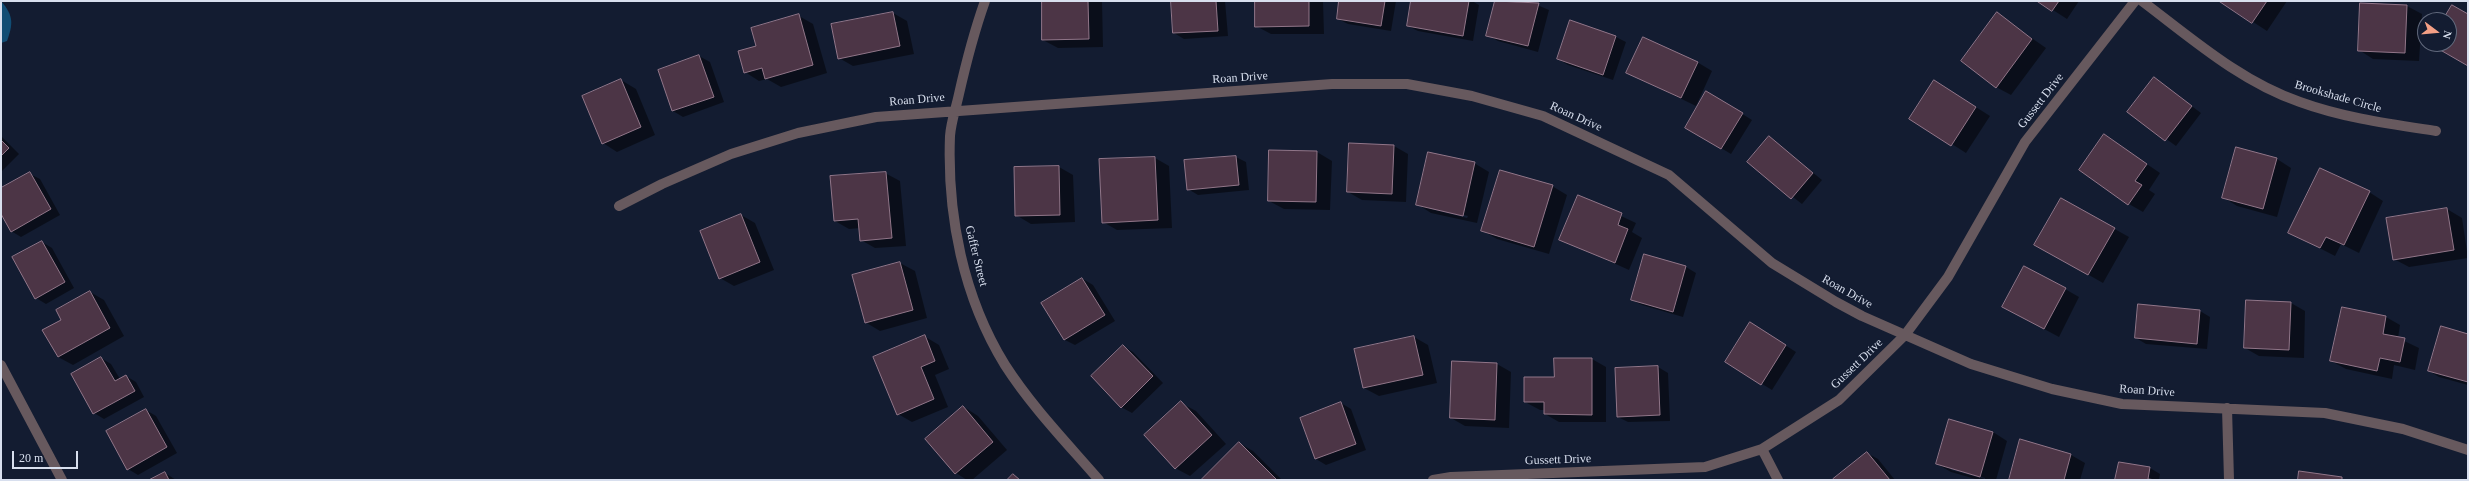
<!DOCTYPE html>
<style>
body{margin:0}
#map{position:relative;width:2469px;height:481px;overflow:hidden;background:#131c31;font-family:Georgia,serif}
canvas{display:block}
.frame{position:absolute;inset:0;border:2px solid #d8dfee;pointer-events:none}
.north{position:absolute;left:2417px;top:12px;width:40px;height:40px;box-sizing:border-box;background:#131c31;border:1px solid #626a7d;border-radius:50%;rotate:106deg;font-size:11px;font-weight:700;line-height:16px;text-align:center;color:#d8dfee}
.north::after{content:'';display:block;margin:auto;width:14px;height:18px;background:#f39f85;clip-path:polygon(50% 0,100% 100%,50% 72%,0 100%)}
.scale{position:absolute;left:12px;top:451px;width:66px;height:18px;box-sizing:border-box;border:2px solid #d8dfee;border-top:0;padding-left:5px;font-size:12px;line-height:14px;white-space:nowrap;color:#d8dfee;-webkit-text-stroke:3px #131c31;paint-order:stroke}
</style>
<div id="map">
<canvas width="2469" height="481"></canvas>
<div class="frame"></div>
<div class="north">N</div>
<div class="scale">20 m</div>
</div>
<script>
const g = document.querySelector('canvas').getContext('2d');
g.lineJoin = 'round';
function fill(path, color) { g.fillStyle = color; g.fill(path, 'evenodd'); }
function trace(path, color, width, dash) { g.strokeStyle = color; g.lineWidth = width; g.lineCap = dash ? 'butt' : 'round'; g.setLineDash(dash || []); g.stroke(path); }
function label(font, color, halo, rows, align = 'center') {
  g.font = font + ' Georgia,serif'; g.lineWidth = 3; g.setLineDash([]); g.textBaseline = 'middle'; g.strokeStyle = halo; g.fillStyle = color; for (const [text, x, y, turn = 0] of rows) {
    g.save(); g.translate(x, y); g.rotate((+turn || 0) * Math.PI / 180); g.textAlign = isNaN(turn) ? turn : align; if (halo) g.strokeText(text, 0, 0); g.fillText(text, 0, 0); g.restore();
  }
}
const water = new Path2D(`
 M1 1C14 16 13 24 7 41L1 43Z`);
const shadow = new Path2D(`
 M1043 1H1102L1103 47 1058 48 1043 40Z
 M1172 1H1225L1228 36 1184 39 1174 33Z
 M1256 1H1323L1324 34H1271L1256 26Z
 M1340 1H1396L1391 31 1348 24 1338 19Z
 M1412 1H1472L1479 5 1473 41 1418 31 1408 26Z
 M1496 1H1528L1549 10 1538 52 1498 41 1487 35Z
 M2039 1H2079L2067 19Z
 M2221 1H2287L2267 31Z
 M2361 4 2407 6 2422 14 2419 61 2373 59 2359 50Z
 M893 13 907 21 914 54 853 66 839 58Z
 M1997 14 2046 48 2011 95 1996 87Z
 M799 16 813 24 827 73 781 87 767 79 759 81 745 72 757 46Z
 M1571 21 1616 37 1626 42 1613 80 1568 65 1558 59Z
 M699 56 710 62 724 102 683 117 673 111 659 71Z
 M1697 62 1712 71 1696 106 1628 73Z
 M2154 78 2201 113 2176 146 2129 112Z
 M621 80 636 89 655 135 617 152 603 143Z
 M1949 90 1990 116 1966 153 1911 118Z
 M1707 92 1752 120 1731 154 1686 127Z
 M2104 135 2160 173 2149 190 2155 194 2143 212 2129 204Z
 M1 136 19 154 1 172Z
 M1769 137 1822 180 1802 204 1748 162Z
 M1394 146 1408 154 1406 202 1362 200 1348 192Z
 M2237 148 2277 159 2291 168 2277 217 2237 206 2223 197Z
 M1270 151 1317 152 1332 161 1330 210 1284 209 1269 201Z
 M1236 157 1246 162 1249 190 1198 195 1188 189 1185 161Z
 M1155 158 1169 166 1172 228 1117 230 1103 222Z
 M1474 163 1489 172 1477 223 1431 213 1417 204ZM1431 207 1468 216 1467 218 1431 209Z
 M1059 167 1073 175 1075 222 1031 224 1016 215Z
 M885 173 900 181 906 246 875 248 861 240 860 228 849 229 835 221Z
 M30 174 40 179 60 215 21 237 11 231 1 212V190Z
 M1552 186 1567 195 1549 254 1497 239 1483 231Z
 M2369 192 2383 201 2359 253 2341 244 2335 256 2290 233Z
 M1578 196 1636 223 1632 232 1642 238 1629 270 1560 239Z
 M2061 199 2129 237 2103 283 2036 245Z
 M2447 209 2462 218 2468 258 2409 267 2394 259Z
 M741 215 755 223 774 270 734 286 720 278Z
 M42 242 52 248 74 288 46 304 36 298Z
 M1645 255 1686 267 1696 273 1683 317 1642 305 1632 300Z
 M900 263 915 271 927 318 880 331 865 322 853 276Z
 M1083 279 1093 285 1115 321 1075 345 1065 340 1043 303Z
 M2065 289 2079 297 2059 337 2018 315Z
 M90 292 104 300 124 336 73 365 58 357Z
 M2247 301 2291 303 2305 311 2304 358 2259 356 2245 348Z
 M2139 305 2200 311 2210 317 2207 349 2146 344 2136 338Z
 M2342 308 2386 317 2400 325 2398 338 2419 348 2415 370 2394 365 2392 379 2346 369 2331 361Z
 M1760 329 1796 352 1772 390 1726 362Z
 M2468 335V385L2439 377 2429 371Z
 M924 336 939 345 949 369 935 375 948 407 912 422 898 414Z
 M1414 337 1428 345 1437 383 1379 396 1364 388 1356 350Z
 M1123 346 1133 352 1163 383 1132 413 1121 407Z
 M101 358 111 364 120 379 126 376 136 382 144 397 104 419 94 413Z
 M1592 359 1606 367V422H1559L1545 414V410H1540L1525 402 1555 378Z
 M1497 364 1511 372 1509 428 1465 426 1451 418Z
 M1658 367 1668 373 1670 421 1628 422 1618 417Z
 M1181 403 1196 411 1226 444 1190 476 1175 468Z
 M1341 403 1351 409 1366 450 1326 465 1316 459 1301 418Z
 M964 407 978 416 1007 450 972 480H967L956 473Z
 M146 410 156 416 177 453 138 475 128 469Z
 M1949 420 1993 432 2007 441 1996 480H1979L1951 472 1937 464ZM1951 468 1985 478V479L1951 470Z
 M1239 443 1253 451 1282 480H1202Z
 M1867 453 1878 459 1895 480H1835Z
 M2071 455 2085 463 2080 480H2010Z
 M2150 468 2160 474 2159 480H2116Z
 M165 473 176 480H151Z`);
const building = new Path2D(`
 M1042 1H1088L1089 39 1042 40Z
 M1171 1H1216L1218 31 1173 33Z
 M1255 1H1309V26L1255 27Z
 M1339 1H1385L1381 26 1337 19Z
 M1411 1H1469L1463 36 1407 26Z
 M1495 1 1539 3 1528 46 1486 36Z
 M2037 1H2059L2052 11Z
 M2219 1H2267L2252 23Z
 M2360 3 2407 5 2405 53 2358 51Z
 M2452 5 2468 14V66L2430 44H2449V20H2443Z
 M893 12 900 46 838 59 831 24Z
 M1997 12 2032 39 1996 88 1961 61Z
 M799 14 813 65 765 79 762 68 744 73 738 51 756 46 751 28Z
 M1570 20 1616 36 1603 75 1557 59Z
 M1643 37 1698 62 1681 98 1626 73Z
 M699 55 714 97 672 111 658 70Z
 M2154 77 2192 106 2165 141 2127 112Z
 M621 79 641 127 602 144 582 96Z
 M1934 80 1976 107 1951 146 1909 119Z
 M1706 91 1743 113 1721 149 1685 128Z
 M2104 134 2147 164 2135 181 2142 185 2128 205 2079 170Z
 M1769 136 1813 173 1791 199 1747 162Z
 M1 140 9 148 1 156Z
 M1349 143 1394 145 1392 194 1347 192Z
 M2236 147 2277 158 2263 209 2222 198Z
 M1269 150 1317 151 1316 202 1268 201Z
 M1428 152 1475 162 1463 216 1416 205Z
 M1236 156 1239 185 1187 190 1184 160Z
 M1155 157 1158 220 1102 223 1099 159Z
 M1059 166 1060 215 1015 216 1014 167Z
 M2320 168 2370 191 2344 245 2326 237 2320 248 2288 233Z
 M1500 170 1553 185 1534 247 1481 231Z
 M30 172 51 209 11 232 1 214V188Z
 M886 172 892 238 860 241 858 219 834 221 830 176Z
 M1578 195 1622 213 1618 225 1628 229 1615 263 1559 240Z
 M2061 198 2115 228 2088 275 2034 245Z
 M2447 208 2454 250 2393 260 2386 218Z
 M741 214 760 262 719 279 700 231Z
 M42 241 65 282 35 299 12 257Z
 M1644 254 1686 266 1673 312 1631 300Z
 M900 262 913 310 865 323 852 275Z
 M2024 266 2066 288 2044 329 2002 307Z
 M1082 278 1105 315 1064 340 1041 303Z
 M90 291 110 328 58 357 42 330 61 320 56 310Z
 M2246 300 2291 302 2289 350 2244 348Z
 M2138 304 2200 310 2197 344 2135 338Z
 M2342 307 2386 316 2383 334 2405 338 2400 362 2380 358 2377 371 2330 361Z
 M1750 322 1786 345 1761 385 1725 362Z
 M2441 326 2468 334V382L2428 371Z
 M925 335 935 361 921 367 934 399 897 415 873 357Z
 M1414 336 1423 375 1363 388 1354 349Z
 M1123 345 1153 376 1121 408 1091 376Z
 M101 357 115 381 126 375 135 391 93 414 71 374Z
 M1554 358H1592V415L1544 414V402H1524V377H1554Z
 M1452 361 1497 363 1495 420 1450 418Z
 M1658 366 1660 415 1617 417 1615 368Z
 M1181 401 1212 435 1175 469 1144 435Z
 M1341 402 1356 444 1315 459 1300 418Z
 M963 406 993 442 955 474 925 439Z
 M146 409 167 447 127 470 106 431Z
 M1949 419 1993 432 1980 477 1936 464Z
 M2020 439 2071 454 2064 480H2009Z
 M1239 442 1277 480H1201Z
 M1867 452 1890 480H1833V479Z
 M2119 462 2150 467 2148 479 2156 480H2115Z
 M2299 471 2342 477V480H2298Z
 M165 472 169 480H149Z
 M1013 474 1020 480H1007Z`);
const street = new Path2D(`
 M985 1C974 32 966 63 959 94 956 108 951 122 950 136 947 215 963 297 1005 365 1032 407 1067 443 1099 480
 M2142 1C2191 38 2241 82 2300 102 2344 118 2390 124 2436 131
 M619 206 662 184 731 154 798 133 876 117 1332 84H1407L1472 96 1543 116 1669 175 1772 263 1836 302 1862 316 1971 364 2052 389 2122 404 2325 413 2403 429 2468 450
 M1 365 62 480
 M2227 408 2229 480
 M1762 449 1778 480
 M1433 480 1451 477 1705 467 1762 449 1839 400 1905 335 1948 277 2025 142 2135 1`);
const streetNames = [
 ["Roan Drive",1240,78,-4],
 ["Brookshade Circle",2338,97,16],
 ["Roan Drive",917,100,-5],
 ["Gussett Drive",2041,101,-52],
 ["Roan Drive",1576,117,24],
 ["Gaffer Street",976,256,76],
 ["Roan Drive",1847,292,29],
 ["Gussett Drive",1857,364,-44],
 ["Roan Drive",2147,391,4],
 ["Gussett Drive",1558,460,-2]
];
fill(water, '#114d74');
fill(shadow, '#0007');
fill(building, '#4c3546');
trace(building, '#917689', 1);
trace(street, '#67595e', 10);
label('12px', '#d8dfee', '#131c31', streetNames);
</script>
